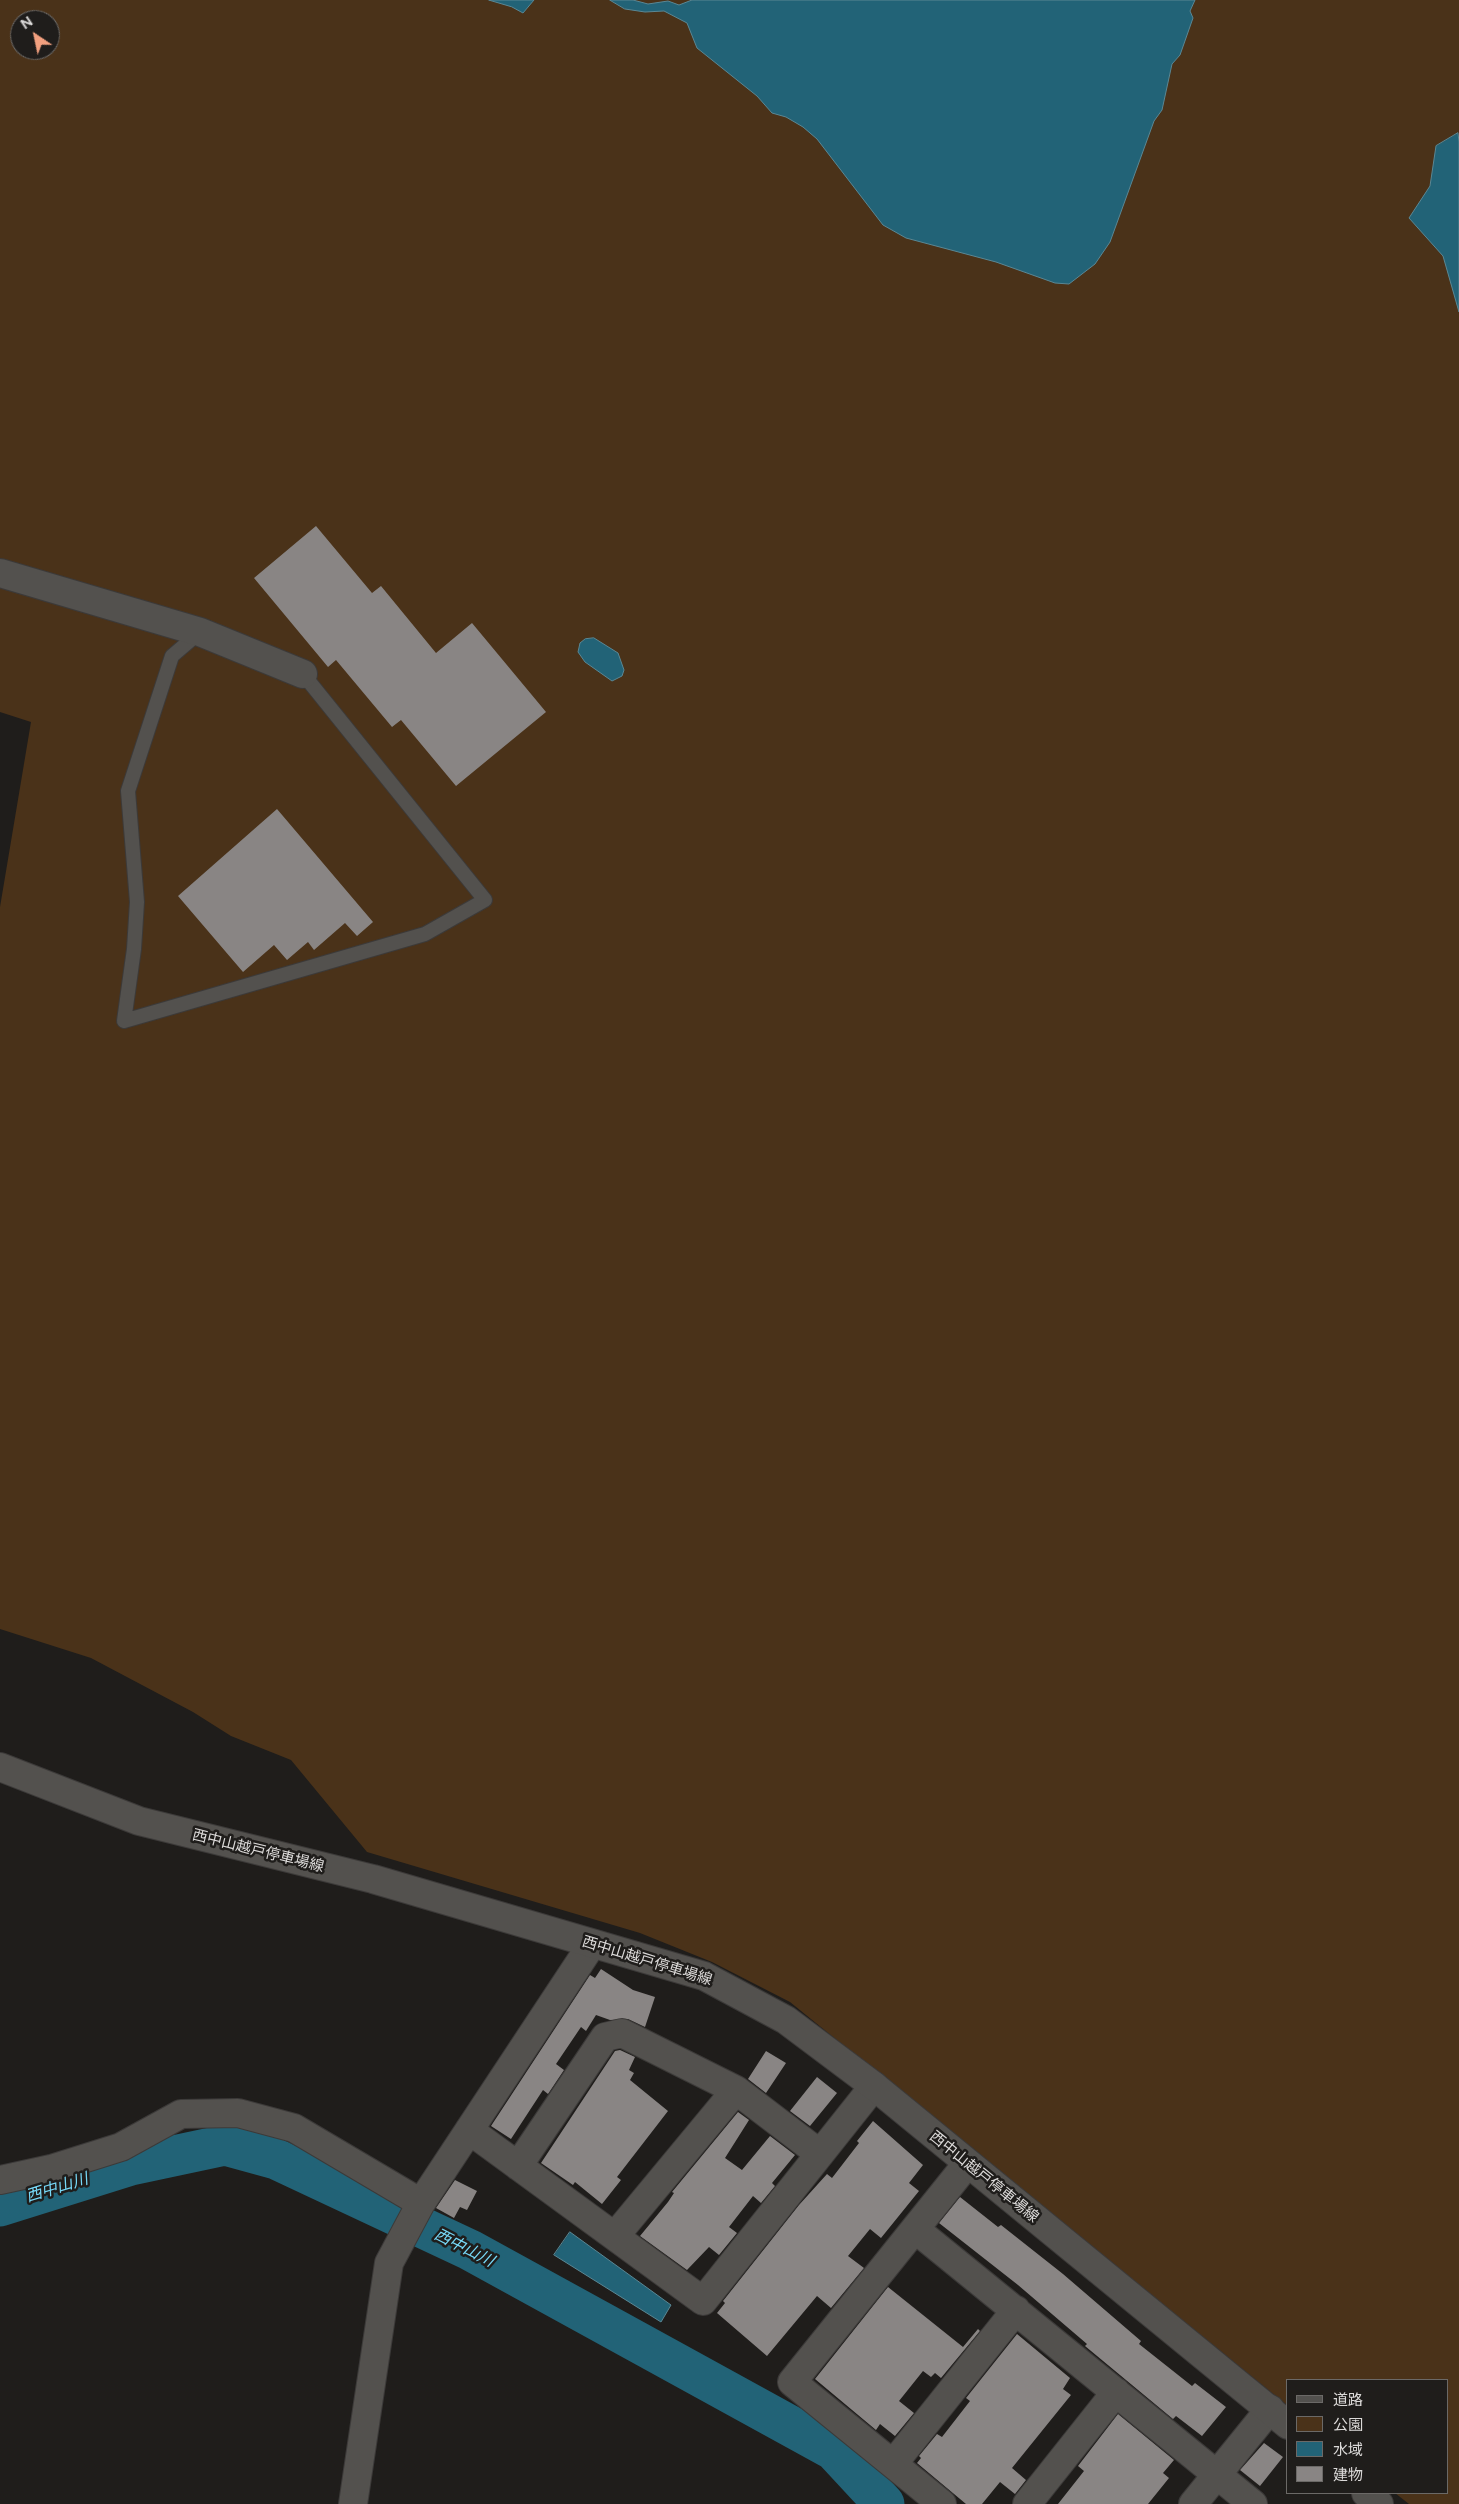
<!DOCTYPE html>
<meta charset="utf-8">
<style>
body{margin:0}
#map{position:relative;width:1459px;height:2504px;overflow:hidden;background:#1f1d1b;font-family:Figtree,"Noto Sans JP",sans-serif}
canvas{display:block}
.legend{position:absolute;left:1286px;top:2379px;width:162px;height:115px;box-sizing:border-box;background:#1f1d1b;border:1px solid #6b6967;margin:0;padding:6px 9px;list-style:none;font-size:15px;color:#dcdad9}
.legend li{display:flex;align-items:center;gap:10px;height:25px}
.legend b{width:25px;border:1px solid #6b6967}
.north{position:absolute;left:10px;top:10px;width:50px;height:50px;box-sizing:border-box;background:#1f1d1b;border:1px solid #6b6967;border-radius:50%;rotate:326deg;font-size:14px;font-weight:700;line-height:20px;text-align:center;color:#dcdad9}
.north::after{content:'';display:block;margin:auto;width:18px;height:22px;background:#f2a07f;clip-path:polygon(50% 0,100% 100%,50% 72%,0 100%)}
</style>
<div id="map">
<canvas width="1459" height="2504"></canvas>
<ul class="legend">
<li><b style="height:6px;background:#53514e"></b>道路</li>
<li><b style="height:14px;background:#4a3219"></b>公園</li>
<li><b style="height:14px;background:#226377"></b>水域</li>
<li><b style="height:14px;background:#898584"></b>建物</li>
</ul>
<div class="north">N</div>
</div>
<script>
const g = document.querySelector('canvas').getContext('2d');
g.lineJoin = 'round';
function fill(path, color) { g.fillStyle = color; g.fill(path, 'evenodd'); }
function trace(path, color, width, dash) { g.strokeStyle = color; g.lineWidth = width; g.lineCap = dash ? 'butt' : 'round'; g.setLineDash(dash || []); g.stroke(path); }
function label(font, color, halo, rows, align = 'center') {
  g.font = font + ' Figtree,"Noto Sans JP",sans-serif'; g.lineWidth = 5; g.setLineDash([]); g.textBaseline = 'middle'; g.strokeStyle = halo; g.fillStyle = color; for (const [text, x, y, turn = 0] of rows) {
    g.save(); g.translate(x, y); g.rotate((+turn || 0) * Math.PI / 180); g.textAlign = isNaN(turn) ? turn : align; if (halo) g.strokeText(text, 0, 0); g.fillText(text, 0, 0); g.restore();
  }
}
const green = new Path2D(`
 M0 0H1459V2504H1409L1395 2493H1448V2380H1288V2406L790 2002 712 1962 640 1933 367 1852 291 1760 231 1736 193 1712 91 1658 0 1629V907L31 722 0 712ZM20 20H50V50H20Z`);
const water = new Path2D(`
 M489 0H534L523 13 512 7Z
 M610 0H633L648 4 668 1 679 5 692 0H1195L1190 11 1193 18 1180 55 1172 64 1162 110 1154 121 1110 242 1095 264 1069 284 1055 283 996 262 906 238 883 225 817 139 803 127 786 117 772 113 757 96 697 48 687 23 664 11 645 12 625 9Z
 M1458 133 1459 142V312L1443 256 1409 218 1430 186 1436 146Z
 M594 638 618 653 624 670 622 676 612 681 585 662 578 652 580 643 585 639Z
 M570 2232 671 2305 661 2322 554 2255Z`);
const river = new Path2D(`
 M0 2206 131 2165 225 2145 276 2159 470 2250 834 2450 884 2504`);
const building = new Path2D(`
 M316 526 372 593 381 586 436 653 472 623 546 712 456 786 401 720 392 727 336 660 328 667 254 578Z
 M277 809 373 922 357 936 345 923 314 950 308 942 287 960 274 945 243 972 178 896Z
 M601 1969 633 1990 655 1997 645 2027 628 2019 610 2020 596 2015 586 2031 581 2027 556 2064 564 2070 548 2094 543 2090 511 2139 491 2126 590 1975 595 1978Z
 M620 2050 635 2057 629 2070 634 2073 630 2080 668 2111 617 2177 621 2180 602 2204 575 2182 573 2185 541 2163 615 2051Z
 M766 2051 786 2063 766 2093 748 2079Z
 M817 2077 837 2093 810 2126 790 2111Z
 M738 2112 749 2120 725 2158 742 2170 770 2136 795 2155 772 2183 775 2186 761 2203 753 2196 729 2227 737 2233 719 2255 709 2247 687 2270 640 2236 668 2202 674 2193 672 2192Z
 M873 2121 923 2165 909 2183 919 2191 881 2238 870 2229 848 2256 864 2268 831 2308 817 2296 767 2356 717 2313 725 2303 723 2301 799 2205 827 2174 832 2178 859 2143 857 2141Z
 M455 2180 477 2191 467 2210 460 2207 454 2218 436 2208Z
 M960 2197 998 2227 1001 2225 1063 2274 1141 2341 1139 2344 1192 2386 1195 2383 1226 2407 1202 2436 1176 2416 1173 2419 1085 2346 1087 2344 1018 2285 939 2223Z
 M888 2287 963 2347 978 2329 980 2331 941 2378 935 2373 931 2377 923 2371 899 2401 914 2413 895 2436 880 2424 876 2430 815 2379Z
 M1017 2334 1070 2378 1063 2389 1071 2395 1012 2468 1026 2480 1015 2494 1000 2482 982 2504H966L917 2463 921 2458 919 2456 937 2434 942 2437 970 2401 966 2398Z
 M1118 2414 1174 2460 1163 2473 1169 2478 1148 2504H1058L1084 2471 1078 2466Z
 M1264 2443 1283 2457 1260 2486 1240 2470Z`);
const service = new Path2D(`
 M200 632 172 656 128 791 137 902 134 949 124 1021 425 934 485 900 303 674`);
const minor = new Path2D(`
 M0 573 200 632 303 674
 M469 2130 703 2301 874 2086
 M518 2166 605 2037 622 2033 736 2090 820 2154
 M0 2180 51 2169 121 2147 181 2114 238 2113 294 2128 421 2203
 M915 2229 1253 2504
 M615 2236 736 2090
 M893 2464 1016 2310
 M353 2504 389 2263 421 2203 592 1944
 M942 2504 792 2382 967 2164
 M1027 2504 1116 2392
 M1193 2504 1270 2409`);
const secondary = new Path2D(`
 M0 1767 139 1821 373 1879 704 1976 786 2020 874 2086 1288 2425
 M1366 2493 1379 2504`);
const streetNames = [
 ["西中山越戸停車場線",258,1851,14],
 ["西中山越戸停車場線",647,1961,17],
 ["西中山越戸停車場線",984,2177,39]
];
const waterNames = [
 ["西中山川",57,2188,-17],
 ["西中山川",464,2248,27]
];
fill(green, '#4a3219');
fill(water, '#226377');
trace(water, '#5a8794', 1);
trace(river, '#226377', 41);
fill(building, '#898584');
trace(service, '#3c3a39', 16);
trace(minor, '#3c3a39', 30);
trace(secondary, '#3c3a39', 30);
trace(service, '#53514e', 14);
trace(minor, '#53514e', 28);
trace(secondary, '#53514e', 28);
label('15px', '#dcdad9', '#1f1d1b', streetNames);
label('italic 16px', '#77d9f8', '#1f1d1b', waterNames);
</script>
